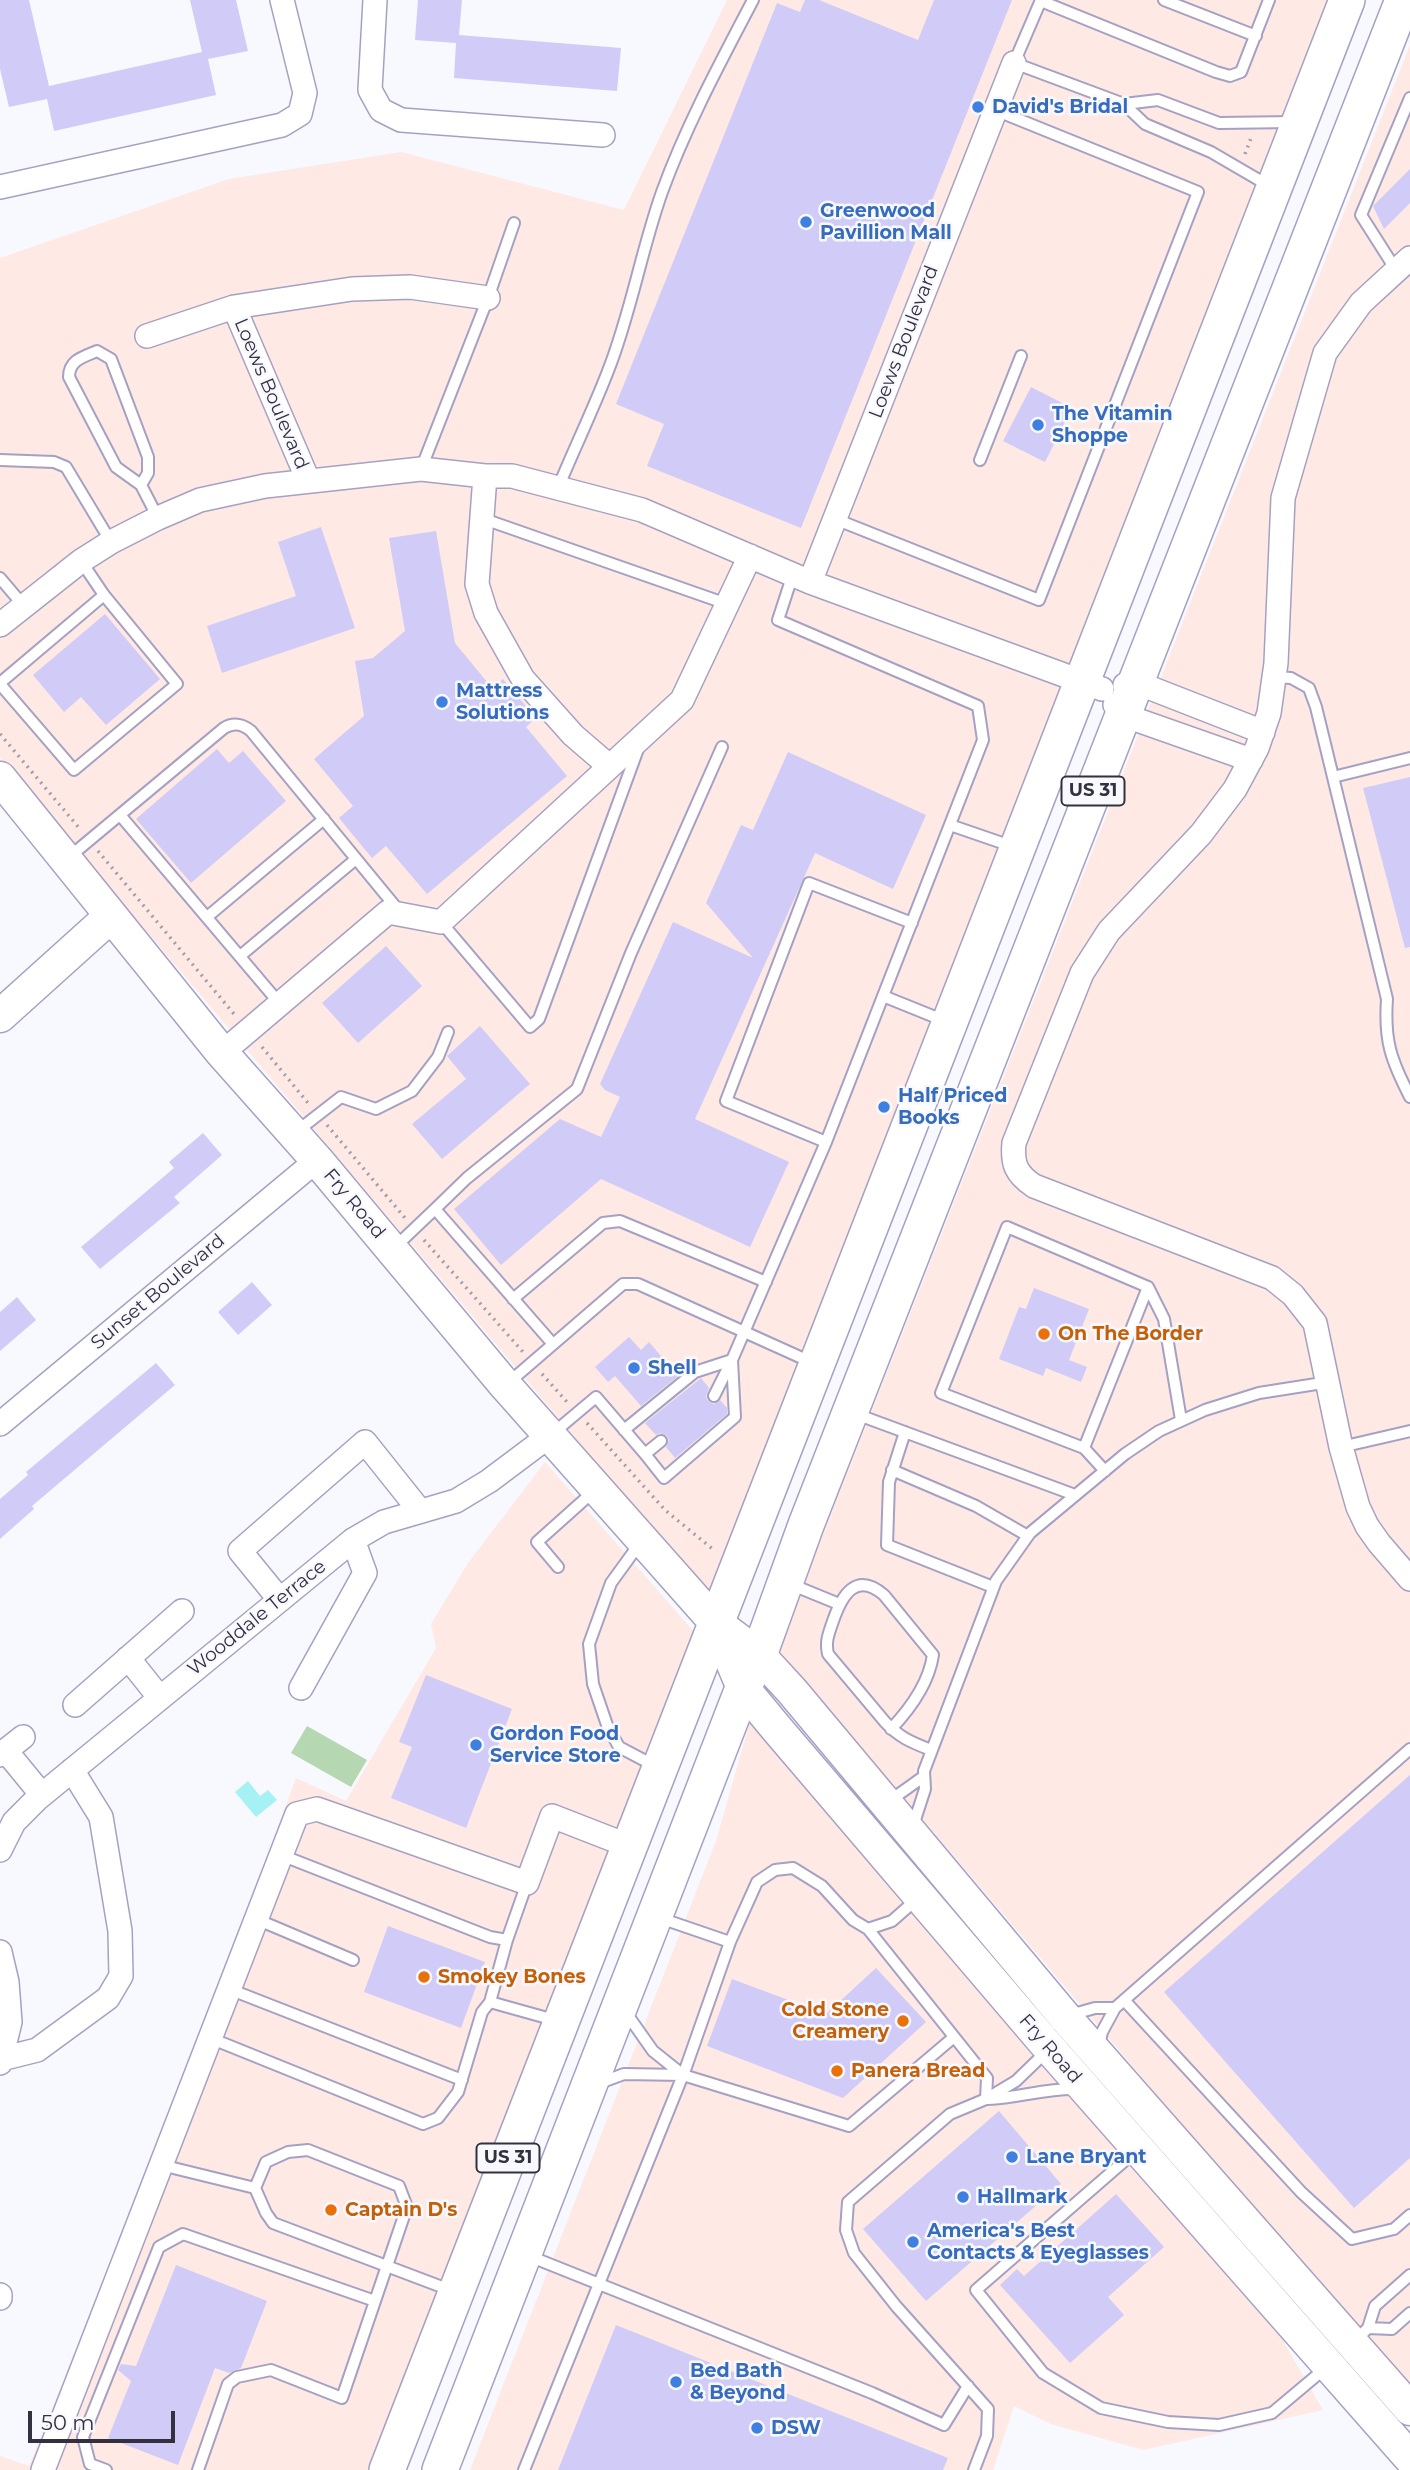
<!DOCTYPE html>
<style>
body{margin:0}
#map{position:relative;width:1410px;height:2470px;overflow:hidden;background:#f8f8ff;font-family:Montserrat,sans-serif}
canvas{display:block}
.scale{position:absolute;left:28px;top:2411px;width:147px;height:32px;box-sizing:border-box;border:4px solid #33313f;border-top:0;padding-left:9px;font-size:21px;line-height:24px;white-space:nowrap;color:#33313f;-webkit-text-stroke:5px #f8f8ff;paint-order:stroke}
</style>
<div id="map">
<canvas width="1410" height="2470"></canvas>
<div class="scale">50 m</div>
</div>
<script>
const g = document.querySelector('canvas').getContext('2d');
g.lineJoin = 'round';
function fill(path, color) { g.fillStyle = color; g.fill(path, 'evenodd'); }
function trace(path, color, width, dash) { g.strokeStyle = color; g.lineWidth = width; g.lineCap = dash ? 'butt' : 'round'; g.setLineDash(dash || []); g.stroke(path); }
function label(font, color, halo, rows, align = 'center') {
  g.font = font + ' Montserrat,sans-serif'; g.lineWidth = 5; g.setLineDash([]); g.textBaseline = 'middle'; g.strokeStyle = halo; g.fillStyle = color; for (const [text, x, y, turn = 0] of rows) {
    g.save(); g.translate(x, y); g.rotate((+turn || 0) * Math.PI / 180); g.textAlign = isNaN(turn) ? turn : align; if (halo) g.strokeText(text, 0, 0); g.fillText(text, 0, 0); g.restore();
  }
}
const commercial = new Path2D(`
 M727 0H1327L709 1596 0 758V258L229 179 401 152 624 210Z
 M1410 45V2393L778 1649Z
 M545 1462 696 1634 369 2470H0V2456L29 2466 192 2061 296 1778 346 1801 436 1648 431 1624 468 1563Z
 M751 1718 1282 2339 1323 2410 1143 2450 1051 2424 1014 2406 993 2470H470L716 1841Z`);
const green = new Path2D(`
 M307 1726 367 1760 351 1787 291 1753Z`);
const water = new Path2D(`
 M248 1781 260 1796 268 1790 277 1800 256 1817 235 1792Z`);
const building = new Path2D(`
 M0 0H29L49 86 202 52 190 0H236L248 51 208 59 216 95 54 131 47 99 9 107 0 69Z
 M418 0H462L459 35 621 48 617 91 454 78 456 43 415 40Z
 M805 0H819L918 40 934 0H1012L801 528 647 466 664 424 616 404 777 3 800 12Z
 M1410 169V203L1384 229 1373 206Z
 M1031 387 1072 408 1045 462 1003 441Z
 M321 527 355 628 222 673 207 626 296 596 278 542Z
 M436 531 455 643 492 688 503 679 536 718 526 727 567 776 427 894 386 846 372 858 339 818 353 806 314 759 364 716 355 661 373 658 405 631 389 538Z
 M105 614 160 679 106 725 81 697 64 712 33 675Z
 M217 749 229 763 243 751 286 801 191 883 136 819Z
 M788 752 926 815 893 889 815 853 695 1119 789 1162 750 1247 601 1179 501 1265 454 1209 560 1119 601 1137 620 1097 605 1090 600 1084 673 922 753 958 706 903 741 825 753 830Z
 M1410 777V947L1405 948 1363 788Z
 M386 946 422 986 358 1043 322 1003Z
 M480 1026 530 1084 442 1159 412 1124 466 1079 447 1056Z
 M203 1133 222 1155 174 1197 180 1203 100 1269 81 1247 174 1168 169 1162Z
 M252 1282 272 1305 238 1335 218 1312Z
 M1034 1288 1089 1309 1069 1360 1087 1367 1081 1382 1046 1368 1043 1376 999 1359 1019 1307 1026 1309Z
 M17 1297 36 1320 0 1351V1312Z
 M629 1337 641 1350 649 1342 678 1376 641 1406 615 1376 608 1382 595 1367Z
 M156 1363 175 1385 32 1506 34 1509 0 1539V1499L28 1475 26 1472Z
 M701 1378 709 1388 706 1396 708 1401 714 1404 720 1400 727 1408V1414L675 1458 666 1447 669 1440 667 1436 660 1433 656 1435 645 1423Z
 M426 1675 512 1709 466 1828 391 1798 412 1747 399 1742Z
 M1410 1775V2158L1354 2208 1164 1992Z
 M388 1926 485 1962 461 2028 364 1992Z
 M876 1968 926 2022 843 2098 707 2046 732 1979 826 2014Z
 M999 2111 1061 2184 926 2301 863 2229Z
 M1116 2194 1164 2247 1108 2297 1124 2315 1070 2363 1000 2285 1017 2269 1024 2276Z
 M176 2265 267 2301 241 2368 229 2373 215 2368 178 2465 108 2438 131 2381 118 2370 121 2364 136 2366Z
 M616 2325 948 2458 943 2470H558Z`);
const path = new Path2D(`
 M1245 154 1251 138
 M0 734 80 829
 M98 851 234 1014
 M262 1047 308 1103
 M327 1125 405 1218
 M424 1240 523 1352
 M542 1374 567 1402
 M587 1423 665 1510 715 1551`);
const lane = new Path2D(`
 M1041 0 1014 63 1124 104
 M1164 0 1256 36
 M1041 1 1216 72 1230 76 1241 72 1269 0
 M1271 187 1211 152 1145 124 1124 104 1158 100 1219 123 1294 122
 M1396 270 1361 215 1410 98
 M0 460 54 462 66 467 111 542
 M980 460 1021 356
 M421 469 488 298 514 223
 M141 485 148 473V457L111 359 97 351C83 357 69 360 69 377L116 467 141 485 158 518
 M558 488C574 449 593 410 608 371 631 313 641 251 662 192 686 126 720 63 753 0
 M481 518 727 604
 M835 519 1039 600 1198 192 995 110
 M0 578 23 605
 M1274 677 1291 678 1309 688 1316 707 1387 999C1384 1041 1391 1060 1410 1097
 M0 683 104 595
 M0 684 74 770 177 684 104 595 81 561
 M1333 777 1410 758
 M120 815 280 1004
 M950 825 1014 847
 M68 858 224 728C234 722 242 724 251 731L399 911
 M207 917 324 819
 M441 922 530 1027 539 1019 638 749
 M240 956 356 859
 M883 996 945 1021
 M296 1132 341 1097 376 1109 412 1091 438 1057 448 1032
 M826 1142 726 1101 809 883 912 923
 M435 1209 467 1178 577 1089 631 953 722 747
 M394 1248 435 1209 552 1343
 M513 1299 603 1223 620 1221 766 1282
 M507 1384 623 1284H638L811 1362
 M714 1396 732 1360 826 1142 983 740 978 706 778 620 793 574
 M856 1414 1075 1495
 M624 1430 695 1372 732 1360 735 1417 664 1478 645 1454
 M905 1432 889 1482 887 1545 993 1587
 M552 1434 596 1397 645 1454 661 1441
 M1341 1447 1410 1431
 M1084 1448 1148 1287
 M892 1470 976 1506 1028 1536
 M1105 1471 1084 1448 941 1393 1007 1227 1148 1287 1164 1319 1181 1420
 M640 1543 611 1583 589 1644 593 1684 607 1725 619 1747 655 1766
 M558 1567 537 1542 594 1491
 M790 1584 839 1604
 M891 1729C910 1709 929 1682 933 1655L884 1595C856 1571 842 1595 833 1621 829 1633 825 1641 828 1654L885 1722C900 1738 911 1742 931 1750
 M888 1802 923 1777
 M913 1826 925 1789 924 1771 996 1581 1030 1533 1125 1454 1159 1431 1205 1410 1259 1393 1329 1382
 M281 1855 490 1937 507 1940 527 1883
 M660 1918 730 1942
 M256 1919 353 1960
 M868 1929 987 2078 986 2099
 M229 1989 462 2080
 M1124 2000 1301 2192 1352 2239 1394 2229 1410 2215
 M490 2002 507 1940
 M624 2010 653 2051 683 2075
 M1070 2015 1095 2008H1115
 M210 2038 423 2124 438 2118 458 2092 482 2012 490 2002 558 2021
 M1099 2046 1102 2032 1115 2008 1410 1749
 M597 2084 624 2074 683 2075 849 2126 954 2037
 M988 2099C1019 2098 1046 2088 1076 2089
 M1137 2150 976 2290 1043 2373 1101 2408 1168 2422 1219 2425 1272 2413 1328 2366
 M161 2165 255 2188
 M529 2256 872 2393 944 2425 968 2386
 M1368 2328 1392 2329 1410 2313
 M1355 2341 1368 2328 1375 2306 1410 2275
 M106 2470 90 2464 83 2437 159 2247 183 2234 375 2301
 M198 2470 228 2384 237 2377 271 2370 342 2398C364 2334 385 2271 407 2207L399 2186 308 2150 288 2152 266 2162 255 2188 266 2213 273 2223 450 2290
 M524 2470 685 2070 730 1942 757 1882 775 1870 793 1868 822 1886 853 1920 868 1929 892 1921 917 1899
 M974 2470 987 2436 988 2409 896 2306 854 2253 846 2230 848 2202 950 2114 986 2099 1016 2081 1048 2050`);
const street = new Path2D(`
 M375 0 370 90 381 110 401 120 603 135
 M0 187 282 125 300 114 305 93 282 0
 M1410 258 1361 303 1325 353 1283 498 1276 663 1269 713 1257 748 1235 789 1201 834 1109 931 1082 973 1014 1143C1012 1164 1016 1174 1034 1186L1272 1278 1293 1295 1315 1323 1341 1447 1358 1507 1367 1526 1379 1543 1410 1579
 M234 307 308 480
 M147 336 234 307 352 289 410 287 488 298
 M485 476 477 584 486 613 523 679 573 735 609 766
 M810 582 1014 63
 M0 625 81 561 111 542 158 518 200 500 265 486 421 469 485 476H512L642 510 810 582 1102 689
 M1125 685 1135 682 1263 732
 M1115 705 1123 715 1251 760
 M222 1053 388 912 441 922 682 700 750 556
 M0 1424 317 1160
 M280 1600 240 1551 365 1442 420 1511
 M128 1658 160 1698
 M301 1688 365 1573 353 1540
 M75 1705 182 1611
 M6 1751 42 1795
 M0 1755 23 1737
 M0 1850 14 1822 37 1799 353 1540 384 1522 456 1501 489 1481 549 1436
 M0 1952 7 1982 10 2022 0 2063
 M1 2059 37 2050 108 1998 121 1976 120 1931 101 1817 72 1770
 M0 2295V2298
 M43 2470 297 1814 317 1809 527 1883 552 1816 629 1846`);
const secondary = new Path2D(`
 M0 778 222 1053 317 1160 505 1385 716 1623 759 1655 792 1691 1065 2017 1410 2409
 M0 1016 111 916
 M716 1624 743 1688 777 1729 1044 2042 1410 2458`);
const primary = new Path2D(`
 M387 2470 1347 0
 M440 2470 743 1688 759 1655 806 1525 1403 0`);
const markers = [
 [978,107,7,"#3f7fe0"],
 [806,222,7,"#3f7fe0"],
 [1038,425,7,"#3f7fe0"],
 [442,702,7,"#3f7fe0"],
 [884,1107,7,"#3f7fe0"],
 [1044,1334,7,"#e8710a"],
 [634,1368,7,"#3f7fe0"],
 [476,1745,7,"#3f7fe0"],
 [424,1977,7,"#e8710a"],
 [903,2021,7,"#e8710a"],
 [837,2071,7,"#e8710a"],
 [1012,2157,7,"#3f7fe0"],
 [963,2197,7,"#3f7fe0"],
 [331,2210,7,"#e8710a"],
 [913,2242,7,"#3f7fe0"],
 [676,2382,7,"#3f7fe0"],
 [757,2428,7,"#3f7fe0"]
];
const shields = [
 [1093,791,63],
 [508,2158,63]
];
const shieldNames = [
 ["US 31",1093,791],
 ["US 31",508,2158]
];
const shopNames = [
 ["David's Bridal",992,107],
 ["Greenwood",820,211],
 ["Pavillion Mall",820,233],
 ["The Vitamin",1052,414],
 ["Shoppe",1052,436],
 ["Mattress",456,691],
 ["Solutions",456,713],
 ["Half Priced",898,1096],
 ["Books",898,1118],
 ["Shell",648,1368],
 ["Gordon Food",490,1734],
 ["Service Store",490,1756],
 ["Lane Bryant",1026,2157],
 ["Hallmark",977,2197],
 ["America's Best",927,2231],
 ["Contacts & Eyeglasses",927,2253],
 ["Bed Bath",690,2371],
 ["& Beyond",690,2393],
 ["DSW",771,2428]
];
const streetNames = [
 ["Loews Boulevard",904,342,-69],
 ["Loews Boulevard",271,394,67],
 ["Fry Road",354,1204,50],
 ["Sunset Boulevard",158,1292,-40],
 ["Wooddale Terrace",257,1618,-39],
 ["Fry Road",1050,2049,49]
];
const foodNames = [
 ["On The Border",1058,1334],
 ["Smokey Bones",438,1977],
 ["Cold Stone",889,2010,"right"],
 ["Creamery",889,2032,"right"],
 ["Panera Bread",851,2071],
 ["Captain D's",345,2210]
];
fill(commercial, '#fee9e5');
fill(green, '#b5d7b1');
fill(water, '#a6f1f3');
fill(building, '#d1ccf7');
trace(lane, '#a5a1c3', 14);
trace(street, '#a5a1c3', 26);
trace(secondary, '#a5a1c3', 35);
trace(primary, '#a5a1c3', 38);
trace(path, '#9f9fa9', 3.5, [2, 5]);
trace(lane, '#fff', 10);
trace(street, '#fff', 23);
trace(secondary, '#fff', 32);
trace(primary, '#fff', 35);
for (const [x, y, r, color] of markers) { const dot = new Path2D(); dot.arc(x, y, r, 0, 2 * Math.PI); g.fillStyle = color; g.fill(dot); trace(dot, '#f8f8ff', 2.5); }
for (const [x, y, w] of shields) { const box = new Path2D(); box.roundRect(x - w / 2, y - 14.5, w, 29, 5); g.fillStyle = '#f8f8ff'; g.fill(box); trace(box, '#33313f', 2); }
label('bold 18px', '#33313f', null, shieldNames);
label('bold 19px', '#366cbe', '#f8f8ff', shopNames, 'left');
label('19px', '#33313f', '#f8f8ff', streetNames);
label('bold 19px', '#c56008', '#f8f8ff', foodNames, 'left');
</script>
